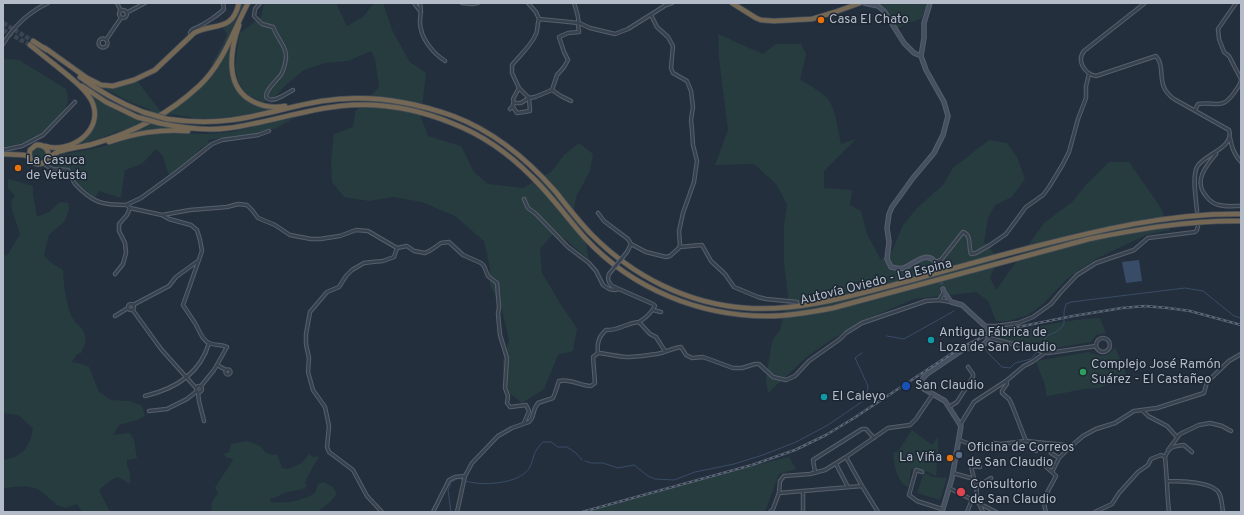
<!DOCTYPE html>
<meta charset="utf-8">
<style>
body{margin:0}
#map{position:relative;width:1244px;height:515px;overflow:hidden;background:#242f3e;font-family:Overpass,sans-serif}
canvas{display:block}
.frame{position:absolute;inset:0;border:4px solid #b4bcc9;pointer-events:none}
</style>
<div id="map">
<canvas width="1244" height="515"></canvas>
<div class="frame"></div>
</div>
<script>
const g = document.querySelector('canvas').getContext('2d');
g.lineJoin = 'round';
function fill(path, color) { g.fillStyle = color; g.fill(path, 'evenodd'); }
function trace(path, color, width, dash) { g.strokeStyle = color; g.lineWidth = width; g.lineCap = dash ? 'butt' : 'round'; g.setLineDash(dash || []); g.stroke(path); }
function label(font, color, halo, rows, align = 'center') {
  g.font = font + ' Overpass,sans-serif'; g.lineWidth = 3; g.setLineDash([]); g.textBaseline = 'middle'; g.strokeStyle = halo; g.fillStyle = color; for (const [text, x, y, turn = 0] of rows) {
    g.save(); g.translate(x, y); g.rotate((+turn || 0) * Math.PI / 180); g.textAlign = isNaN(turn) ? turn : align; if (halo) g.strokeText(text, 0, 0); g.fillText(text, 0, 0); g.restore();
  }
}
const green = new Path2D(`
 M242 3H245C233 23 226 46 213 66L211 65 222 46 227 34 223 28C234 23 239 14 242 3Z
 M264 3H336L347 26 363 17 374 3H383L393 32 410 62 426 73 421 117 428 136 461 146 474 172 488 184 523 188 552 171 564 155 579 143 593 154 590 171 576 197 574 210 584 233 589 260 565 239 554 233 540 249 542 273 563 308 577 328 573 351 558 355 544 389 522 403 503 388V362L509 340 502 310 490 285V268L484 241 455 216 422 202 393 197 369 201 344 197 332 182 331 161 334 134 353 127 355 112 379 87 375 59 371 51 348 61 325 63 304 70 286 85 276 96 263 102 251 97 243 90 238 81 235 67 237 51 240 33 261 17Z
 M871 3H928L921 19 905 24 897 29 884 10Z
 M718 34 763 54 776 44H801L806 54 800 80C807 83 823 93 828 99 836 110 838 131 841 144L856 139 824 171V188L852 190 850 205 861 211 867 234 881 260 892 251 903 225 917 208 943 185 953 168 989 140 1007 143 1017 157 1025 179 1012 197 995 205 988 218 984 242 998 258 990 278 996 290 1044 223 1072 202 1085 186 1109 162H1129L1161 208 1170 230 1146 235 1098 258 1079 270 1067 279 1043 304 1028 315 1008 321H996L988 301 976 292 914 299 872 317 831 340 808 356 768 393 766 378 772 341 780 330 788 297 784 262V226L787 204 776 184 754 164 715 165 728 130 719 58Z
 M234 35 230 68 240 93 272 109 238 116 217 118H194L171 114 153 124 171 128 152 130 120 137 150 124 167 114 174 109 211 75 226 53Z
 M6 59 19 60 66 89C71 104 66 108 57 119 41 137 27 144 3 147V60Z
 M138 82 161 112 139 124 119 133 118 131 99 139 72 146C97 132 102 122 91 95L118 112 136 119 151 110 128 101 100 86Z
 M296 117 276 128 256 134 208 140 209 143 202 148H201L192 158 170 175 168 173 163 156 156 149 142 164 125 170 121 198 99 191 95 198 76 183 69 169C62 166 53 172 50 162L53 156 93 149 145 135 165 133 206 134 231 132Z
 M31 154a8 8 0 1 1 16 0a8 8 0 1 1-16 0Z
 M8 179 33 186V194L37 217 49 212 60 202 68 203 69 209 65 221 49 235 44 255 49 261 63 270C64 286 66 310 76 323 78 326 81 327 83 330 85 333 85 338 86 342L81 353 77 354 72 362 82 364 89 367 99 392 111 400 130 401 142 406 145 416 137 420 119 425 113 435 130 433 134 440 137 458 127 460V465L130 473V484L118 477 111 480 99 490 110 512H82L77 504 66 508 57 505 38 489 25 486 4 488 3 486V460C24 456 29 448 33 428L18 415 3 413V254L7 256 20 234 12 210 11 202 15 195 8 189Z
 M1100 318 1106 333 1096 335 1091 342 1044 350 997 338C1010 332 1019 331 1032 328 1055 323 1077 319 1100 318Z
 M1115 347 1126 373 1125 378 1123 379 1099 388 1084 389 1048 396 1046 395C1047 384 1039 372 1036 362V361L1088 352 1102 356 1105 355 1110 353Z
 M912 430 932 445 938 437V454L934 456 933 462 937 463 936 476 923 470 911 469 909 487C897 485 894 463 893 453L898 451Z
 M247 441 260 446 265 452 272 455 277 454 282 468 288 469 302 463 309 454 313 457 317 456 319 458 316 461 305 482 307 486C301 492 290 490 282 494 278 496 274 498 270 499L271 502C286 504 302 501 315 493L318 484 324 482 333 487 337 494 329 503 317 512H211L212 502 218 493 215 487 230 465 233 459 226 457 224 454 229 452 231 444Z
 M789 457 796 469 779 474 765 512H582L677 485Z
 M924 472 932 477 947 478 940 500 917 493Z`);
const water = new Path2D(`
 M1139 260 1142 281 1126 283 1122 262Z`);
const stream = new Path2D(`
 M887 336 904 339 954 311
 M984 347 989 354 1002 367 1010 368 1015 363 1031 359 1037 352
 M1038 349 1047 336 1056 332 1061 328 1064 324V312L1066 304 1071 302 1185 288 1203 291 1234 316 1241 318
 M585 461 591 463H603L618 468 634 465 648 476 655 479 674 480 695 472 734 464 763 455 796 442 828 425 866 399 868 386 855 358 862 353
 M466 481C481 486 514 484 526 472 531 468 532 461 534 455 536 450 539 446 543 442H551L558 447H567L576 453 582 460
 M451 512 448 490 451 482 459 478 463 480`);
const secondaryTunnel = new Path2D(`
 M937 265 943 289`);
const highwayTunnel = new Path2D(`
 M3 23 33 41
 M3 30 30 45`);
const street = new Path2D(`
 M117 3 121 11
 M260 3 255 9 254 16 262 24 273 27C281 47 292 48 282 73 279 79 262 92 267 98 273 104 287 93 293 90
 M414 3 421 12
 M420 3C422 9 420 15 420 22 420 38 433 53 445 61
 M462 3 472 4 478 3
 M528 3 536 12 539 19 579 23 590 28 615 34 628 29 666 5 665 3
 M1145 3 1084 51C1076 61 1085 74 1096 76L1156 56C1167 68 1154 85 1174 99L1229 130C1235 148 1204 154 1197 167 1192 177 1196 199 1197 211
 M666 5 672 3
 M119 14a4 4 0 1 1 8 0a4 4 0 1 1-8 0Z
 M126 13 145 3
 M191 35 190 33C192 28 194 29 198 27 204 24 220 14 224 9L223 3
 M98.5 43a4.5 4.5 0 1 1 9 0a4.5 4.5 0 1 1-9 0Z
 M106 40 121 18
 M3 44C14 26 29 12 48 3
 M519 88 529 98 535 97 552 90 561 96 571 101
 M552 90 557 75 564 67 568 60 564 52 559 37 568 33 579 32 578 25C580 19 576 10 574 3
 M513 107 517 113 530 111 529 98 521 103H514
 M510 109C514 106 514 103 513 99L519 88 512 73V65C520 55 531 46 536 34 538 30 537 24 539 19
 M1195 110 1198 104C1216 101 1221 111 1234 93 1237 88 1241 85 1241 79L1229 56 1224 52 1219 39 1218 29 1236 3
 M1230 138C1232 148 1234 154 1241 162
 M3 150 22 146 43 135 75 102
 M1216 154C1206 166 1193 181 1206 196 1209 200 1213 204 1219 205 1226 207 1234 206 1241 206
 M43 163C56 173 55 168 68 170 71 174 72 180 75 184 93 203 102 205 127 205L130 208 127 215 119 224V231L125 243 126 253 123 264 115 274
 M524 199 528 208 536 214 568 247 589 263 596 271 603 285 609 289 615 290 618 289
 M126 205 141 198 178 171 212 144 222 140 258 135 269 131
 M130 208 162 215 190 210 227 207 238 204 247 205 252 210 258 218 275 225 290 235 311 239H320L340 236 356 230 368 231 397 248 407 246 414 251 425 253 431 250 441 243 449 242 463 255 481 263 484 266 488 276 497 283 499 307 498 314 500 335 507 358 505 388 508 396 507 403 510 407 526 405 529 411 524 423
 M598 213 604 221 628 239 631 244 646 252 666 257 670 256 679 248 680 245 679 231 683 213 694 182 697 161 693 145 692 130 691 120 693 107 691 91 687 81 673 73 671 68 673 46 668 37 657 27 651 15
 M162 215 169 219 191 225 197 230 200 240 202 251 183 305C187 311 191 317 195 323 199 330 202 340 209 343 216 346 221 344 227 347L214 370 201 386
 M679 247 702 245 711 261 725 274 734 287 758 297 766 299 797 302
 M627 252 631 244
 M935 262 941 260 963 232C972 235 968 246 971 254L976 253 990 245 1006 234 1026 207 1043 195 1049 187 1063 164 1069 152 1078 119 1086 98V86L1089 74
 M609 274C607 279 608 282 612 286L653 304 655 306C651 313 646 318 639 322L650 334 656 337 665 351
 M939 300 944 292
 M128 307a3 3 0 1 1 6 0a3 3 0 1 1-6 0Z
 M133 305 169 286 176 277 198 261
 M132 309 161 349 196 388
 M653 310 661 312
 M115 316 128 308
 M985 326H996L1018 323 1033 317 1051 304 1061 292 1077 275 1096 263 1134 250 1148 238 1195 232 1197 230 1198 226
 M1096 345a7 7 0 1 1 14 0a7 7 0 1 1-14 0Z
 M989 338 1048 353 1096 346
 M598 353C597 344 598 337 606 330 618 331 626 323 639 322
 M217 365 226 370
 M225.5 372a2.5 2.5 0 1 1 5 0a2.5 2.5 0 1 1-5 0Z
 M1006 381 1007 384 1002 391V393L1009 399 1012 405 1026 441
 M196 389a3 3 0 1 1 6 0a3 3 0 1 1-6 0Z
 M198 392 199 401 204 421
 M145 396C175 389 200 374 209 343
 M949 407 957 402 973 377V374L968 367
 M149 411 167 409 187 399 197 391
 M1143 411 1148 416 1167 426 1177 437
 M960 425 974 402 1006 381 1024 366 1032 362 1046 352
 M959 440 984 449 993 443 1001 444 1026 441 1065 445 1069 448 1059 458 1052 472 1056 476 1055 478C1049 490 1041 498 1046 512
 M1069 448 1083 436 1096 429 1115 423 1134 411 1157 408 1204 393 1207 382 1229 361 1241 354
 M1168 450 1180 434 1199 425 1210 423 1222 426 1231 431
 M1036 451 1038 443
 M1051 453 1059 458
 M846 457 862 486
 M1165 457C1169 447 1173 446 1184 445L1192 452
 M1042 463 1052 472
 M836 464 848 487
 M815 472 813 460 862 429H866L874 438
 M922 472 916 470 909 495 917 501 942 509
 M953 473 974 479 971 466 980 467
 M974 479 977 487
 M1167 481C1179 481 1212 481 1219 493 1222 498 1222 506 1223 512
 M949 488 996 512
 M382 512 367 496 353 470 329 452 327 447 329 426 325 407 313 390 308 372 309 358 306 344V334L310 312 327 292 339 287 346 276 352 270 364 263 372 262 383 261 394 257 397 248
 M433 512 449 480 455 477 465 476
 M457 512 465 476 472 463 498 436 512 428 529 422 532 418 535 408 538 403 553 398 555 393 559 381C570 378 580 386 591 386L595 383 593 357 598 353C608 354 617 356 626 357 636 357 648 355 657 354 665 353 672 348 681 347L686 355 692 358 703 357 733 368H742L755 364H759L773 377 786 380 795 376 809 361 840 339 846 333 862 323 926 301 939 300 951 302
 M770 512 773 509 779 493
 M803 512V491
 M878 512 862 486 779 493 780 481 784 476 810 474 825 470 846 457 888 428 910 425 916 419 933 394
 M967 512 972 500
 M983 512C979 504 975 497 977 487L991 478
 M1095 512 1112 504 1119 493 1138 472 1148 465 1151 459 1161 455 1165 457C1167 476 1167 494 1169 512`);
const secondary = new Path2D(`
 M864 3 878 6 884 11 904 43 914 53 921 56
 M930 3 924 23V38L921 56 926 70 944 102 948 116 943 135 934 153 913 178 892 207 889 214 887 228 889 242 887 259 891 267C895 268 900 269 904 268 914 264 928 248 937 265
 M942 512 952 478 961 426 945 401 924 389 921 383 923 378 927 374 964 349 972 348 983 345 986 342 989 338V332L985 326 962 305 951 302 944 292 943 289`);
const highway = new Path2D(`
 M732 3 756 18 761 20 774 21 812 19 835 12 860 3
 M239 25C230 51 224 88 254 102 264 107 274 108 285 106
 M33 41 47 50
 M30 45 55 65
 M45 48 87 78 101 85 113 86 134 80 155 70 194 33C214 22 232 33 239 3
 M80 77C100 92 120 103 143 112
 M82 86 106 102 137 117
 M167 119C188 122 209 123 231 120 262 116 291 106 322 101 366 94 411 101 453 116 493 131 527 159 555 191 567 206 579 222 592 235 634 277 688 304 746 308 803 312 857 294 912 280 951 269 990 258 1029 248 1099 230 1169 213 1241 214
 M159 123C182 128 206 131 229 128 267 123 302 110 340 106 378 102 418 109 454 124 482 135 509 154 531 176 551 195 567 218 585 238 632 289 701 317 770 316 791 316 812 312 833 308L1089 239C1139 229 1190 220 1241 221
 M109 142C137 133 158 129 188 131
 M45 146C69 154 103 132 93 104 88 90 66 74 54 64
 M3 154 24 155 29 157
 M48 158C50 150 44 144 36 145L30 150C29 155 29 158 32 162 42 170 49 155 58 152 69 148 82 147 93 144 132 133 169 114 199 86 223 64 233 31 248 3`);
const rail = new Path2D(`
 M582 512 752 465 795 450 826 435 854 418 960 348 987 335 1008 329 1073 316 1122 308 1145 306 1168 308 1190 311 1241 325`);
const streetBridge = new Path2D(`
 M609 274 627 252`);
const highwayBridge = new Path2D(`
 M143 112 167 119
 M137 117 159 123`);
const markers = [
 [821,20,4,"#e8710a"],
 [18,168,4,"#e8710a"],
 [931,340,4,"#0f9aa8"],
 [1083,372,4,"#2e9e5b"],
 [906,386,5,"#1a4fb4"],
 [824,397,4,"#0f9aa8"],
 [959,455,4,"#5c6f8a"],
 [950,458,4,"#e8710a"],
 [961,492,5,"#e0444e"]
];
const poiNames = [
 ["Casa El Chato",829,20],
 ["La Casuca",26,161],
 ["de Vetusta",26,176],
 ["Antigua Fábrica de",939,333],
 ["Loza de San Claudio",939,348],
 ["Complejo José Ramón",1091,365],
 ["Suárez - El Castañeo",1091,380],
 ["San Claudio",915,386],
 ["El Caleyo",832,397],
 ["Oficina de Correos",967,448],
 ["de San Claudio",967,463],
 ["La Viña",942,458,"right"],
 ["Consultorio",970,485],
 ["de San Claudio",970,500]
];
const streetNames = [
 ["Autovía Oviedo - La Espina",876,283,-14]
];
fill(green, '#263c3f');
fill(water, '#394c67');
trace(stream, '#394c67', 1);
trace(secondaryTunnel, '#3a4453', 3.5, [3.5, 2]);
trace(highwayTunnel, '#3a4453', 4.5, [4.5, 2]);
trace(street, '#565f6c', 4.5);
trace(secondary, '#565f6c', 5.5);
trace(highway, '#434c59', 6);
trace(street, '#38414e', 2.5);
trace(secondary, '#465061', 3.5);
trace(highway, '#746855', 4.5);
trace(rail, '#5a6575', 2.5);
trace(rail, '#1d2633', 1, [3]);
trace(streetBridge, '#565f6c', 4.5, []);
trace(highwayBridge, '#434c59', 6, []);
trace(streetBridge, '#38414e', 2.5);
trace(highwayBridge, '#746855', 4.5);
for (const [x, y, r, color] of markers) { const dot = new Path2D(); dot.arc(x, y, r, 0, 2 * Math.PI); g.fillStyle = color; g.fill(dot); trace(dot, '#1d2633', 1.5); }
label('13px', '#b4bcc9', '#1d2633', poiNames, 'left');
label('13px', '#b4bcc9', '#1d2633', streetNames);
</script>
